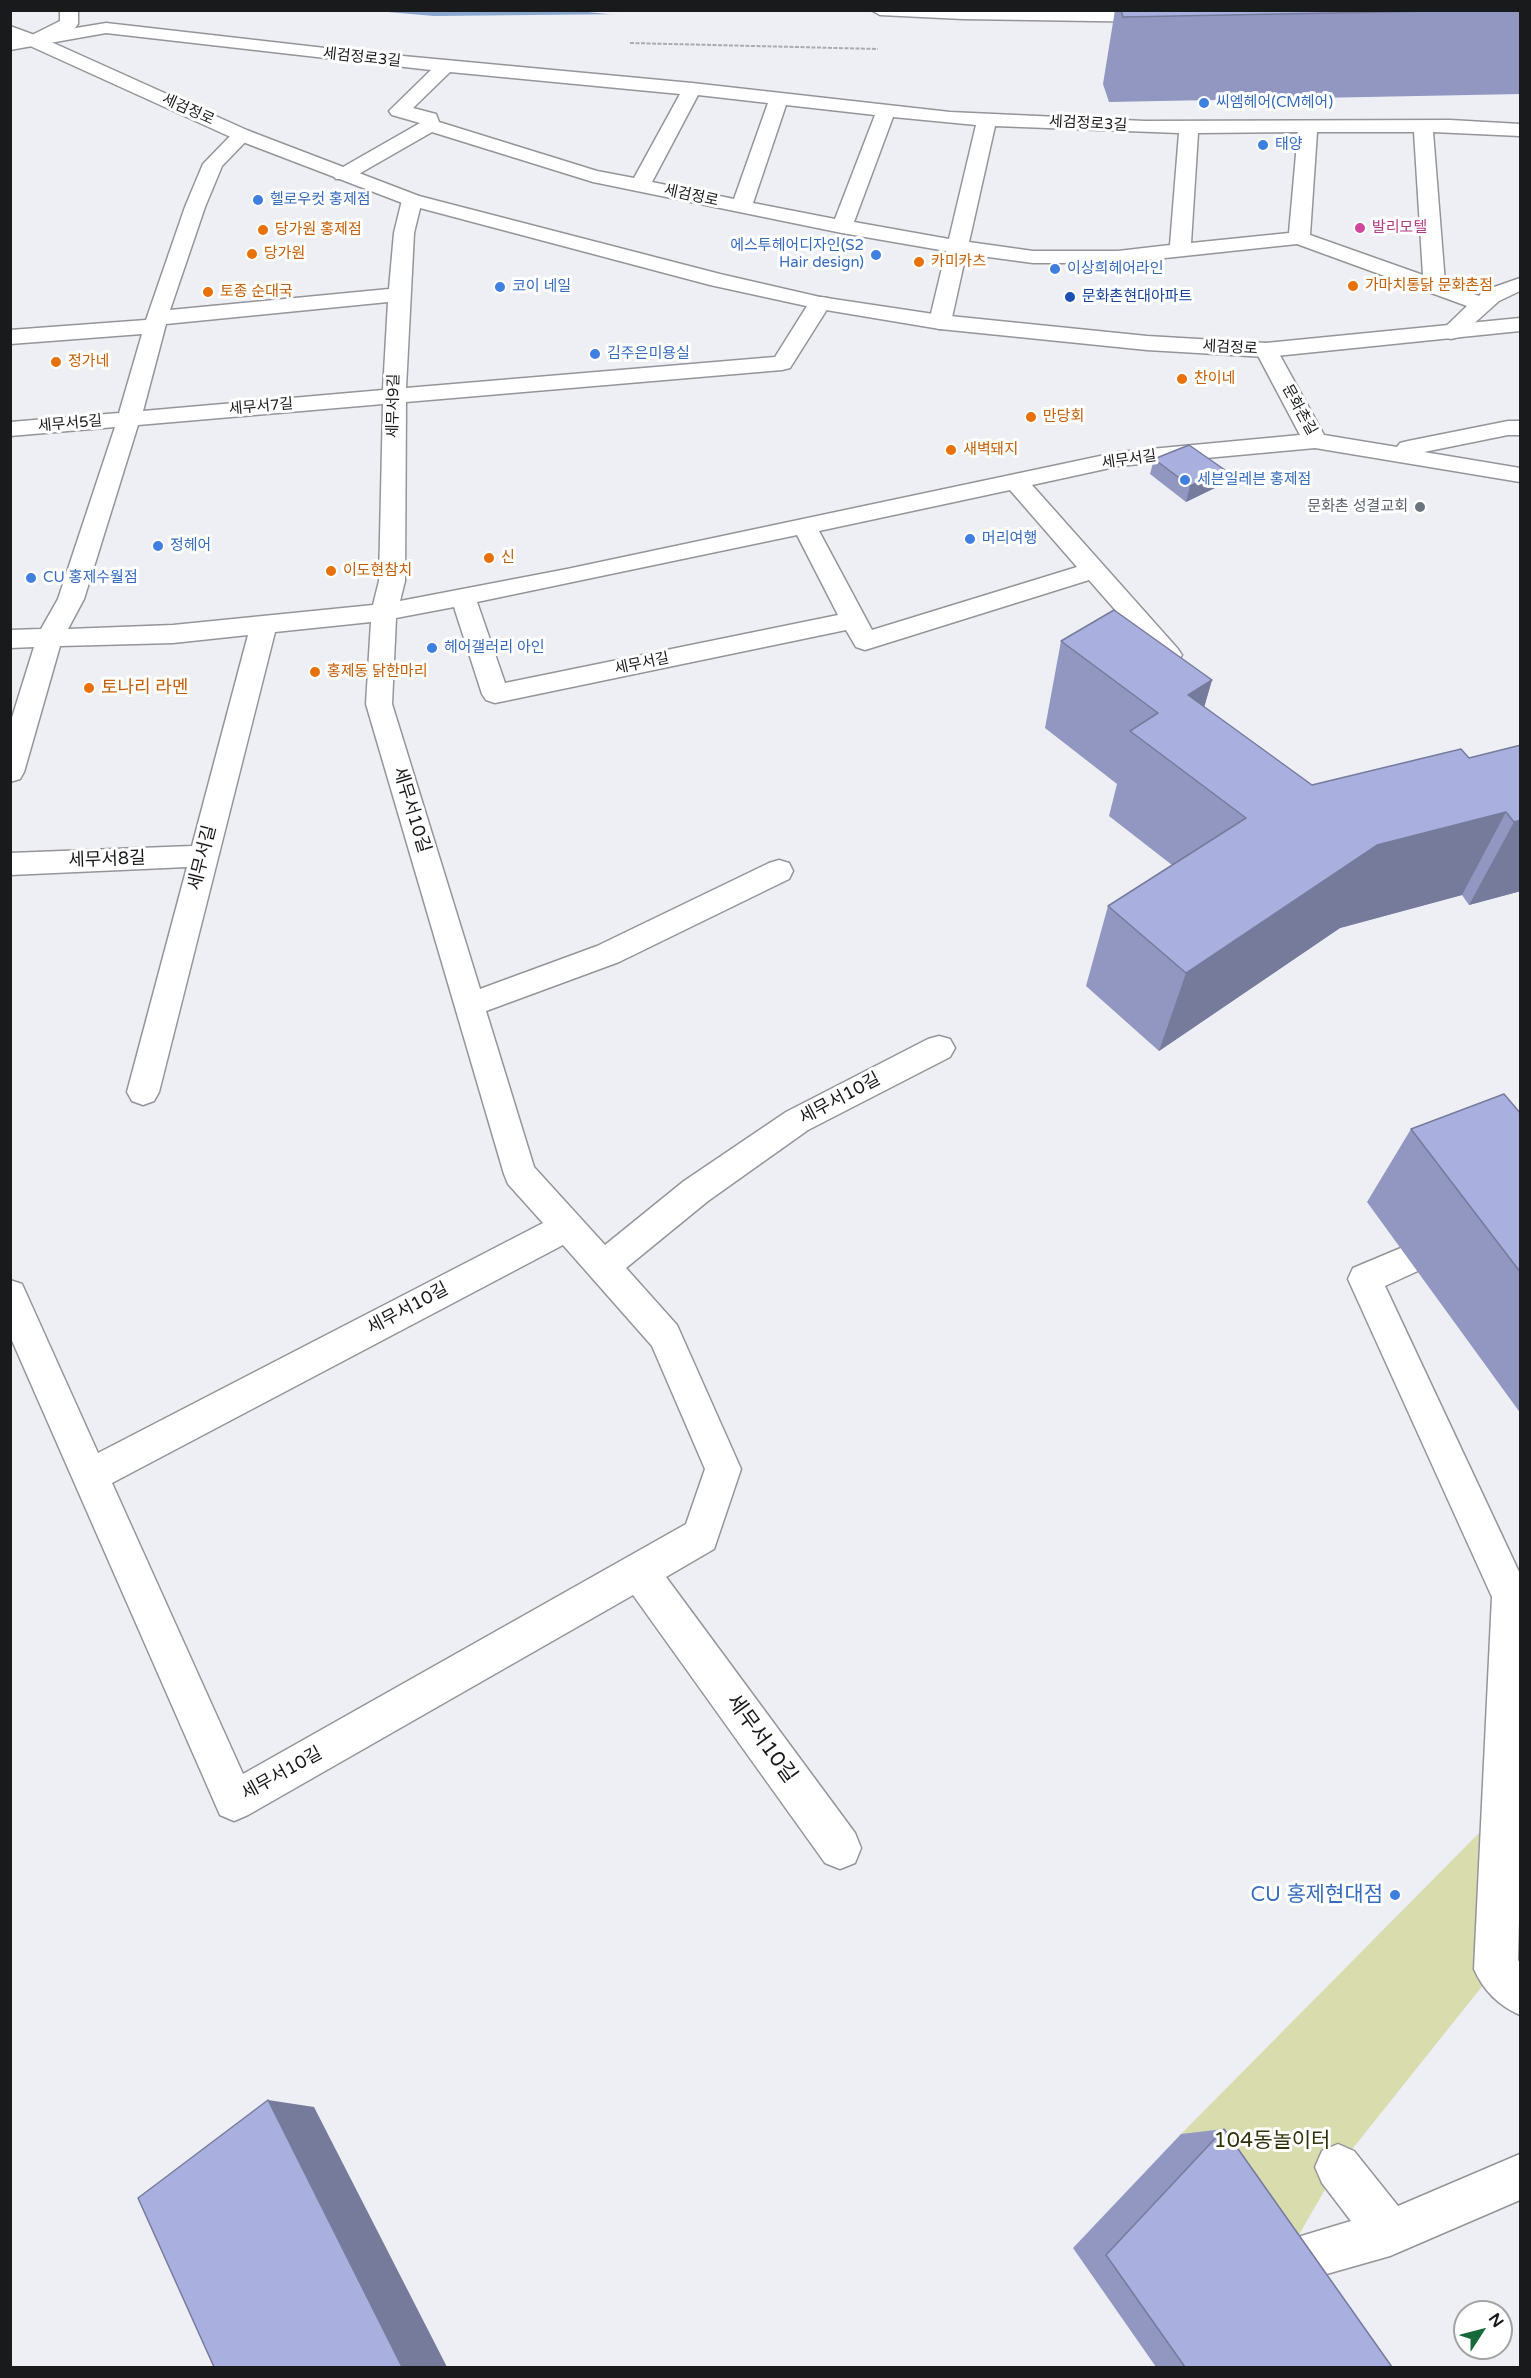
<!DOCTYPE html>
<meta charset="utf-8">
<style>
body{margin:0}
#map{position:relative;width:1531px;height:2378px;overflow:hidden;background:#eeeff5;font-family:"Varela Round",sans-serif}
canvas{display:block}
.frame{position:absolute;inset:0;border:12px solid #191a1c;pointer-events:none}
.north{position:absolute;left:1453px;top:2300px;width:60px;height:60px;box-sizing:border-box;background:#fff;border:2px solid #a3a3a4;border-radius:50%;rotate:54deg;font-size:16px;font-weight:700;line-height:24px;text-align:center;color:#191a1c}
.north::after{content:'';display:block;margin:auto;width:21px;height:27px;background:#186939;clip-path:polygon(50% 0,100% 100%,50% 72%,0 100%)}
</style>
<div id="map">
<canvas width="1531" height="2378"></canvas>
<div class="frame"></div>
<div class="north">N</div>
</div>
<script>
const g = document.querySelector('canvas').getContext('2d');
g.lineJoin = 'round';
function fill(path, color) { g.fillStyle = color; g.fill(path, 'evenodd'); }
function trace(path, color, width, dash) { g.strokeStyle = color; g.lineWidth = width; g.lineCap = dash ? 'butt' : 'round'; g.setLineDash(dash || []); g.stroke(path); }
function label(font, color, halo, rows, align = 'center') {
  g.font = font + ' "Varela Round","Noto Sans KR",sans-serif'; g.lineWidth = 6; g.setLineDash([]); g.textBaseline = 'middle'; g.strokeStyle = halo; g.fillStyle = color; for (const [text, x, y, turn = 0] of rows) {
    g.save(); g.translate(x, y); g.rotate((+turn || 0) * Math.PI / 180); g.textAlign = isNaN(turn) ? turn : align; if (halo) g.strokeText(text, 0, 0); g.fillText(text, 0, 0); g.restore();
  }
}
const green = new Path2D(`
 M1480 1832 1496 1969 1338 2167 1277 2273 1181 2134Z`);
const water = new Path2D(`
 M376 11H932L434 16Z`);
const pier = new Path2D(`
 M935 10 932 13 637 17 578 11Z`);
const path = new Path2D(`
 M630 43 878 49`);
const street = new Path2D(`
 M106 23 360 52 692 83 950 112 1145 121 1450 120 1520 124V136L1433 132 1445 283 1479 296 1483 291 1520 278V291L1499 301 1459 337 1451 339 1443 337 1440 332 1467 306 1297 244 1118 263H1033L966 254 951 322 948 327 940 329 932 327 929 322 946 251 842 233 593 182 432 132 350 179H336L333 175 336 171 420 123 392 115 389 111 431 70 106 33 10 50V39ZM450 72 680 94 634 178 597 171 439 122 436 114 413 108ZM698 95 768 103 734 199 652 182ZM786 105 875 115 835 219 753 203ZM893 117 976 125 949 239 854 222ZM995 126 1179 133 1170 245 1118 251H1033L969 242ZM1298 132 1289 233 1191 243 1198 133ZM1317 132H1414L1423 275 1310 235Z
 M242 129 249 131 252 135 222 166 205 207 170 310 389 289 394 233 402 200 405 196H419L422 200 414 233 406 388 775 357 812 298 820 297 828 298 831 303 790 368 782 370 406 402 405 581 400 601 567 569 1119 452 1300 435 1255 350 1258 345 1266 343 1274 345 1277 350 1324 435 1397 447 1400 443 1408 441 1508 421H1520V435H1508L1424 452 1520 468V482L1315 448 1119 466 1032 485 1178 649 1182 655 1178 661 1169 664 1160 661 1089 580 865 650 856 647 846 630 495 703 486 700 482 694 454 607 396 618 392 704 480 989 597 946 769 863 779 860 789 863 793 871 789 879 619 962 486 1011 534 1167 605 1245 684 1181 786 1112 928 1039 939 1036 950 1039 955 1048 950 1057 808 1130 708 1201 626 1268 677 1325 741 1469 714 1549 666 1577 855 1833 861 1848 855 1863 840 1869 825 1863 633 1595 248 1815 234 1821 220 1815 10 1336V1280L22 1284 98 1453 543 1223 508 1184 504 1174 366 704 371 622 275 632 159 1092 154 1101 143 1105 132 1101 127 1092 187 867 10 875V853L192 846 248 635 173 643 60 646 24 772 20 779 10 782V724L34 647 10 648V630L41 629 58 599 115 427 10 436V422L119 413 142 334 10 344V330L146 320 185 207 203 164 235 131ZM388 302 383 390 143 411 166 324ZM383 404 379 581 373 605 173 625 68 629 84 599 138 425ZM1010 490 1077 567 872 630 819 531ZM797 535 838 615 505 683 477 602ZM563 1245 652 1346 705 1469 686 1524 243 1774 112 1483Z
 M1408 1245 1420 1250 1425 1260 1420 1270 1385 1286 1520 1574V1881L1518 1960 1520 1963V2015C1499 2006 1483 1990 1474 1969L1492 1597 1348 1279 1353 1268Z
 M1338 2144 1354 2151 1398 2206 1520 2154V2200L1390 2256 1295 2283 1278 2277 1272 2260 1278 2243 1351 2221 1322 2183 1315 2167 1322 2151Z`);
const secondary = new Path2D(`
 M10 26 40 37 43 41 40 45 34 46 10 38Z`);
const primary = new Path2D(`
 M60 10H78V24L75 28 49 41 249 131 419 196 720 274 820 297 940 315 1147 336 1266 343 1520 318V331L1266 357 1147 350 940 329 820 309 710 285 405 204 235 139 28 45 25 41 28 37 60 21Z`);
const highway = new Path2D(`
 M871 10 1160 12 1166 13 1169 17 1166 21 1160 22 963 19 880 15Z`);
const wall = new Path2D(`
 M1115 10H1521V94L1109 102 1103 84Z
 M1154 459 1221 485 1186 502 1150 474Z
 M1061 641 1212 680 1204 707 1312 785 1469 758 1521 745V891L1469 905 1462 895 1340 928 1159 1051 1086 986 1108 906 1172 865 1109 816 1117 784 1045 728Z
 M1521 1114V1414L1367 1202 1411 1129Z
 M1224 2129 1392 2367H1156L1073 2248 1181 2134Z`);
const shadedWall = new Path2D(`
 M1225 470 1221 485 1186 502 1190 486Z
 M1212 680 1187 766 1188 695Z
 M1506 812 1462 895 1340 928 1159 1051 1186 973 1377 845Z
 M1521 820V891L1469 905 1514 822Z
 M268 2100 314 2107 447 2367H402Z`);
const building = new Path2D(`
 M1121 10H1487L1123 17Z
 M1189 445 1225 470 1190 486 1154 459Z
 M1114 610 1212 680 1188 695 1312 785 1461 749 1469 758 1521 745V820L1514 822 1506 812 1377 845 1186 973 1108 906 1246 818 1130 731 1158 713 1061 641Z
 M1504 1094 1521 1114V1273L1411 1129Z
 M268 2100 402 2367H214L138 2198Z
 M1224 2129 1392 2367H1185L1106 2255Z`);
const markers = [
 [1204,103,6,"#3f7fe0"],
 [1263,145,6,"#3f7fe0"],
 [258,200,6,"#3f7fe0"],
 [1360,228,6,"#d1479c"],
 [263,230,6,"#e8710a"],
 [252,254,6,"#e8710a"],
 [876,255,6,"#3f7fe0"],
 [919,262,6,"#e8710a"],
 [1055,269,6,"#3f7fe0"],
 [1353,286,6,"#e8710a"],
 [500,287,6,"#3f7fe0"],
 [208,292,6,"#e8710a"],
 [1070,297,6,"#1a4fb4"],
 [595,354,6,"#3f7fe0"],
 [56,362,6,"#e8710a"],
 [1182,379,6,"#e8710a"],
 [1031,417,6,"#e8710a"],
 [951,450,6,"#e8710a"],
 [1185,480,6,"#3f7fe0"],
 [1420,507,6,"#6b7280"],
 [970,539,6,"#3f7fe0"],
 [158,546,6,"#3f7fe0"],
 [489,558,6,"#e8710a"],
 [331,571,6,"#e8710a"],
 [31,578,6,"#3f7fe0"],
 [432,648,6,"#3f7fe0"],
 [315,672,6,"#e8710a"],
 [89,688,6,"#e8710a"],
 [1395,1895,6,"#3f7fe0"]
];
const farStreetnames = [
 ["세검정로3길",362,58,6],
 ["세검정로",188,110,24],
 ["세검정로3길",1088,124,3],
 ["세검정로",691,196,12],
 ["세검정로",1230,348,3],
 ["세무서9길",394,406,-89],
 ["세무서7길",261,407,-5],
 ["문화촌길",1299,410,61],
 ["세무서5길",70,424,-5],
 ["세무서길",1129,460,-8],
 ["세무서길",642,664,-12]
];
const farShopnames = [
 ["씨엠헤어(CM헤어)",1216,103],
 ["태양",1275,145],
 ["헬로우컷 홍제점",270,200],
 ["에스투헤어디자인(S2",864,246,"right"],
 ["Hair design)",864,263,"right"],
 ["이상희헤어라인",1067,269],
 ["코이 네일",512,287],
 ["김주은미용실",607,354],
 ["세븐일레븐 홍제점",1197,480],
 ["머리여행",982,539],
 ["정헤어",170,546],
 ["CU 홍제수월점",43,578],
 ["헤어갤러리 아인",444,648]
];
const farHotelnames = [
 ["발리모텔",1372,228]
];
const farFoodnames = [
 ["당가원 홍제점",275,230],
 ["당가원",264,254],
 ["카미카츠",931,262],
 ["가마치통닭 문화촌점",1365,286],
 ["토종 순대국",220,292],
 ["정가네",68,362],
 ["찬이네",1194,379],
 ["만당회",1043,417],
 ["새벽돼지",963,450],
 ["신",501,558],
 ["이도현참치",343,571],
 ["홍제동 닭한마리",327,672]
];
const farTransitnames = [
 ["문화촌현대아파트",1082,297]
];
const farWorshipnames = [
 ["문화촌 성결교회",1408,507]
];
const foodNames = [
 ["토나리 라멘",101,688]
];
const streetNames = [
 ["세무서10길",411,810,73],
 ["세무서길",203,858,-76],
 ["세무서8길",107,860,-2],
 ["세무서10길",840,1099,-28],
 ["세무서10길",408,1309,-28],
 ["세무서10길",282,1774,-29]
];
const nearStreetnames = [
 ["세무서10길",761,1739,54]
];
const nearShopnames = [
 ["CU 홍제현대점",1383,1895]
];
const nearParknames = [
 ["104동놀이터",1272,2141]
];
fill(green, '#d9ddae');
fill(water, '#89a7cf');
fill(pier, '#eeeff5');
trace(street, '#94959b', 3);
trace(secondary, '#94959b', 3);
trace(primary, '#94959b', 3);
trace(highway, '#94959b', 3);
trace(path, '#aaabb0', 2, [4, 1.5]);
fill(street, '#fff');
fill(secondary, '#fff');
fill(primary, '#fff');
fill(highway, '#fff');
fill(wall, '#9197c0');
fill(shadedWall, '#767b9c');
fill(building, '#a9b0df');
trace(building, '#767b9c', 1.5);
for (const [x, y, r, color] of markers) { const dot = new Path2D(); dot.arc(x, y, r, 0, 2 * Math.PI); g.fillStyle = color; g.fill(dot); trace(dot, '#fff', 2); }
label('15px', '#191a1c', '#fff', farStreetnames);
label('15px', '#366cbe', '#fff', farShopnames, 'left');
label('15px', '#b23c85', '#fff', farHotelnames, 'left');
label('15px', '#c56008', '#fff', farFoodnames, 'left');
label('15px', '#164399', '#fff', farTransitnames, 'left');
label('15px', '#5b616d', '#fff', farWorshipnames, 'right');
label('18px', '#c56008', '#fff', foodNames, 'left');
label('18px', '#191a1c', '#fff', streetNames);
label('21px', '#191a1c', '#fff', nearStreetnames);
label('21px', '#366cbe', '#fff', nearShopnames, 'right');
label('21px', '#303209', '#fff', nearParknames);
</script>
